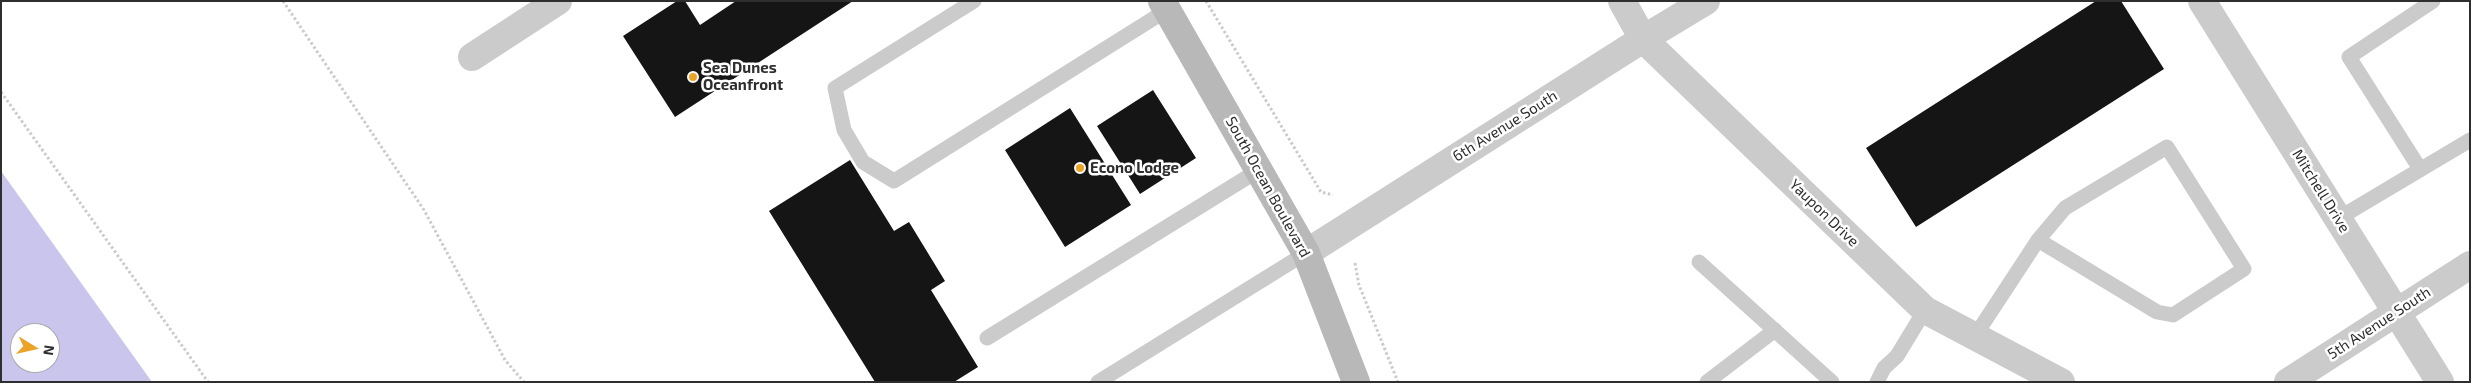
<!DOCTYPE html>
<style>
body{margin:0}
#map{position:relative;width:2471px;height:383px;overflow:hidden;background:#fff;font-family:"Exo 2",sans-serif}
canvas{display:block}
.frame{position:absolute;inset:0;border:2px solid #2e2e2e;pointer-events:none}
.north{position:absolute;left:10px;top:323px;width:50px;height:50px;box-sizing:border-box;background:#fff;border:1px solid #ababab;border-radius:50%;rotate:99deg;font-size:14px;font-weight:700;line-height:20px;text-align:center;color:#2e2e2e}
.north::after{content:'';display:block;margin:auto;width:18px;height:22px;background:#eca428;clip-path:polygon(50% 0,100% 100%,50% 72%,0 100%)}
</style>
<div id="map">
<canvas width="2471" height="383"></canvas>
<div class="frame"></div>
<div class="north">N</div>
</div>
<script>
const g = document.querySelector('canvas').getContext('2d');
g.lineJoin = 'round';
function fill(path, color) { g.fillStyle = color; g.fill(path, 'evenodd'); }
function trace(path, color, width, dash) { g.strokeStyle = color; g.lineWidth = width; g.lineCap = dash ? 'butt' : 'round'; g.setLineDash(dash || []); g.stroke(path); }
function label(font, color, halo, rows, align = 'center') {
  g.font = font + ' "Exo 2",sans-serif'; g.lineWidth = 5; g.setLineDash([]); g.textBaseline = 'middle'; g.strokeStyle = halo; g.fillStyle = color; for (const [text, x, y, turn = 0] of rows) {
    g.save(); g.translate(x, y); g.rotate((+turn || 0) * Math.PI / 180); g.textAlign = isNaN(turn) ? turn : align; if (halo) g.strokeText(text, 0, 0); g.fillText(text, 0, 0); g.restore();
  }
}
const water = new Path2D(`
 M1 171 152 382H1ZM20 333H50V363H20Z`);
const building = new Path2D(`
 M677 1H685L700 25 736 1H853L675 117 623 36Z
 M2096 1H2121L2164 69 1916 227 1866 148Z
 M1153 90 1196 158 1140 194 1097 126Z
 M1070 108 1131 205 1065 247 1005 150Z
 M850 160 894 231 909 222 945 281 931 290 978 367 954 382H875L769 211Z`);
const path = new Path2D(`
 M283 1 424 210 505 360 524 382
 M1206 1 1321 192 1333 195
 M1 92 208 382
 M1355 263 1359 285 1398 382`);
const lane = new Path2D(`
 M974 1 835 88 844 130 863 162 894 181 1167 10
 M2420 169 2349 57 2433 1
 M2339 218 2470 140
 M1699 262 1832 382
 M1975 336 2038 240 2065 208 2167 147 2244 269 2173 315 2157 312 2038 240
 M987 338 1259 170
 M1098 382 1306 253
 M1707 382 1775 330
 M1877 382 1884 368 1897 356 1925 310`);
const street = new Path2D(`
 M1622 1 1643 39 1925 310 2061 382
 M2202 1 2440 382
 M472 57 558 1
 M1306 253 1643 39 1706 1
 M2288 382 2470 265`);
const secondary = new Path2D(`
 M1162 1 1306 253 1356 382`);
const markers = [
 [693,77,5,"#eca428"],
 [1080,168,5,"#eca428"]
];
const poiNames = [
 ["Sea Dunes",703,68],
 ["Oceanfront",703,85],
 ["Econo Lodge",1090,168]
];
const streetNames = [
 ["6th Avenue South",1505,126,-32],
 ["South Ocean Boulevard",1268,187,61],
 ["Mitchell Drive",2321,191,58],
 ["Yaupon Drive",1824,213,44],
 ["5th Avenue South",2379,323,-33]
];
fill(water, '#c9c5ed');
fill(building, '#151515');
trace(path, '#cbcbcb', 3, [2.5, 2.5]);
trace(lane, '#cbcbcb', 15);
trace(street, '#cbcbcb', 28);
trace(secondary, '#b8b8b8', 28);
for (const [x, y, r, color] of markers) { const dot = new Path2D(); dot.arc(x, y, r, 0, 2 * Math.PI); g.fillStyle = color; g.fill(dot); trace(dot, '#fff', 2); }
label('bold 15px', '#2e2e2e', '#fff', poiNames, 'left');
label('15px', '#2e2e2e', '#fff', streetNames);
</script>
